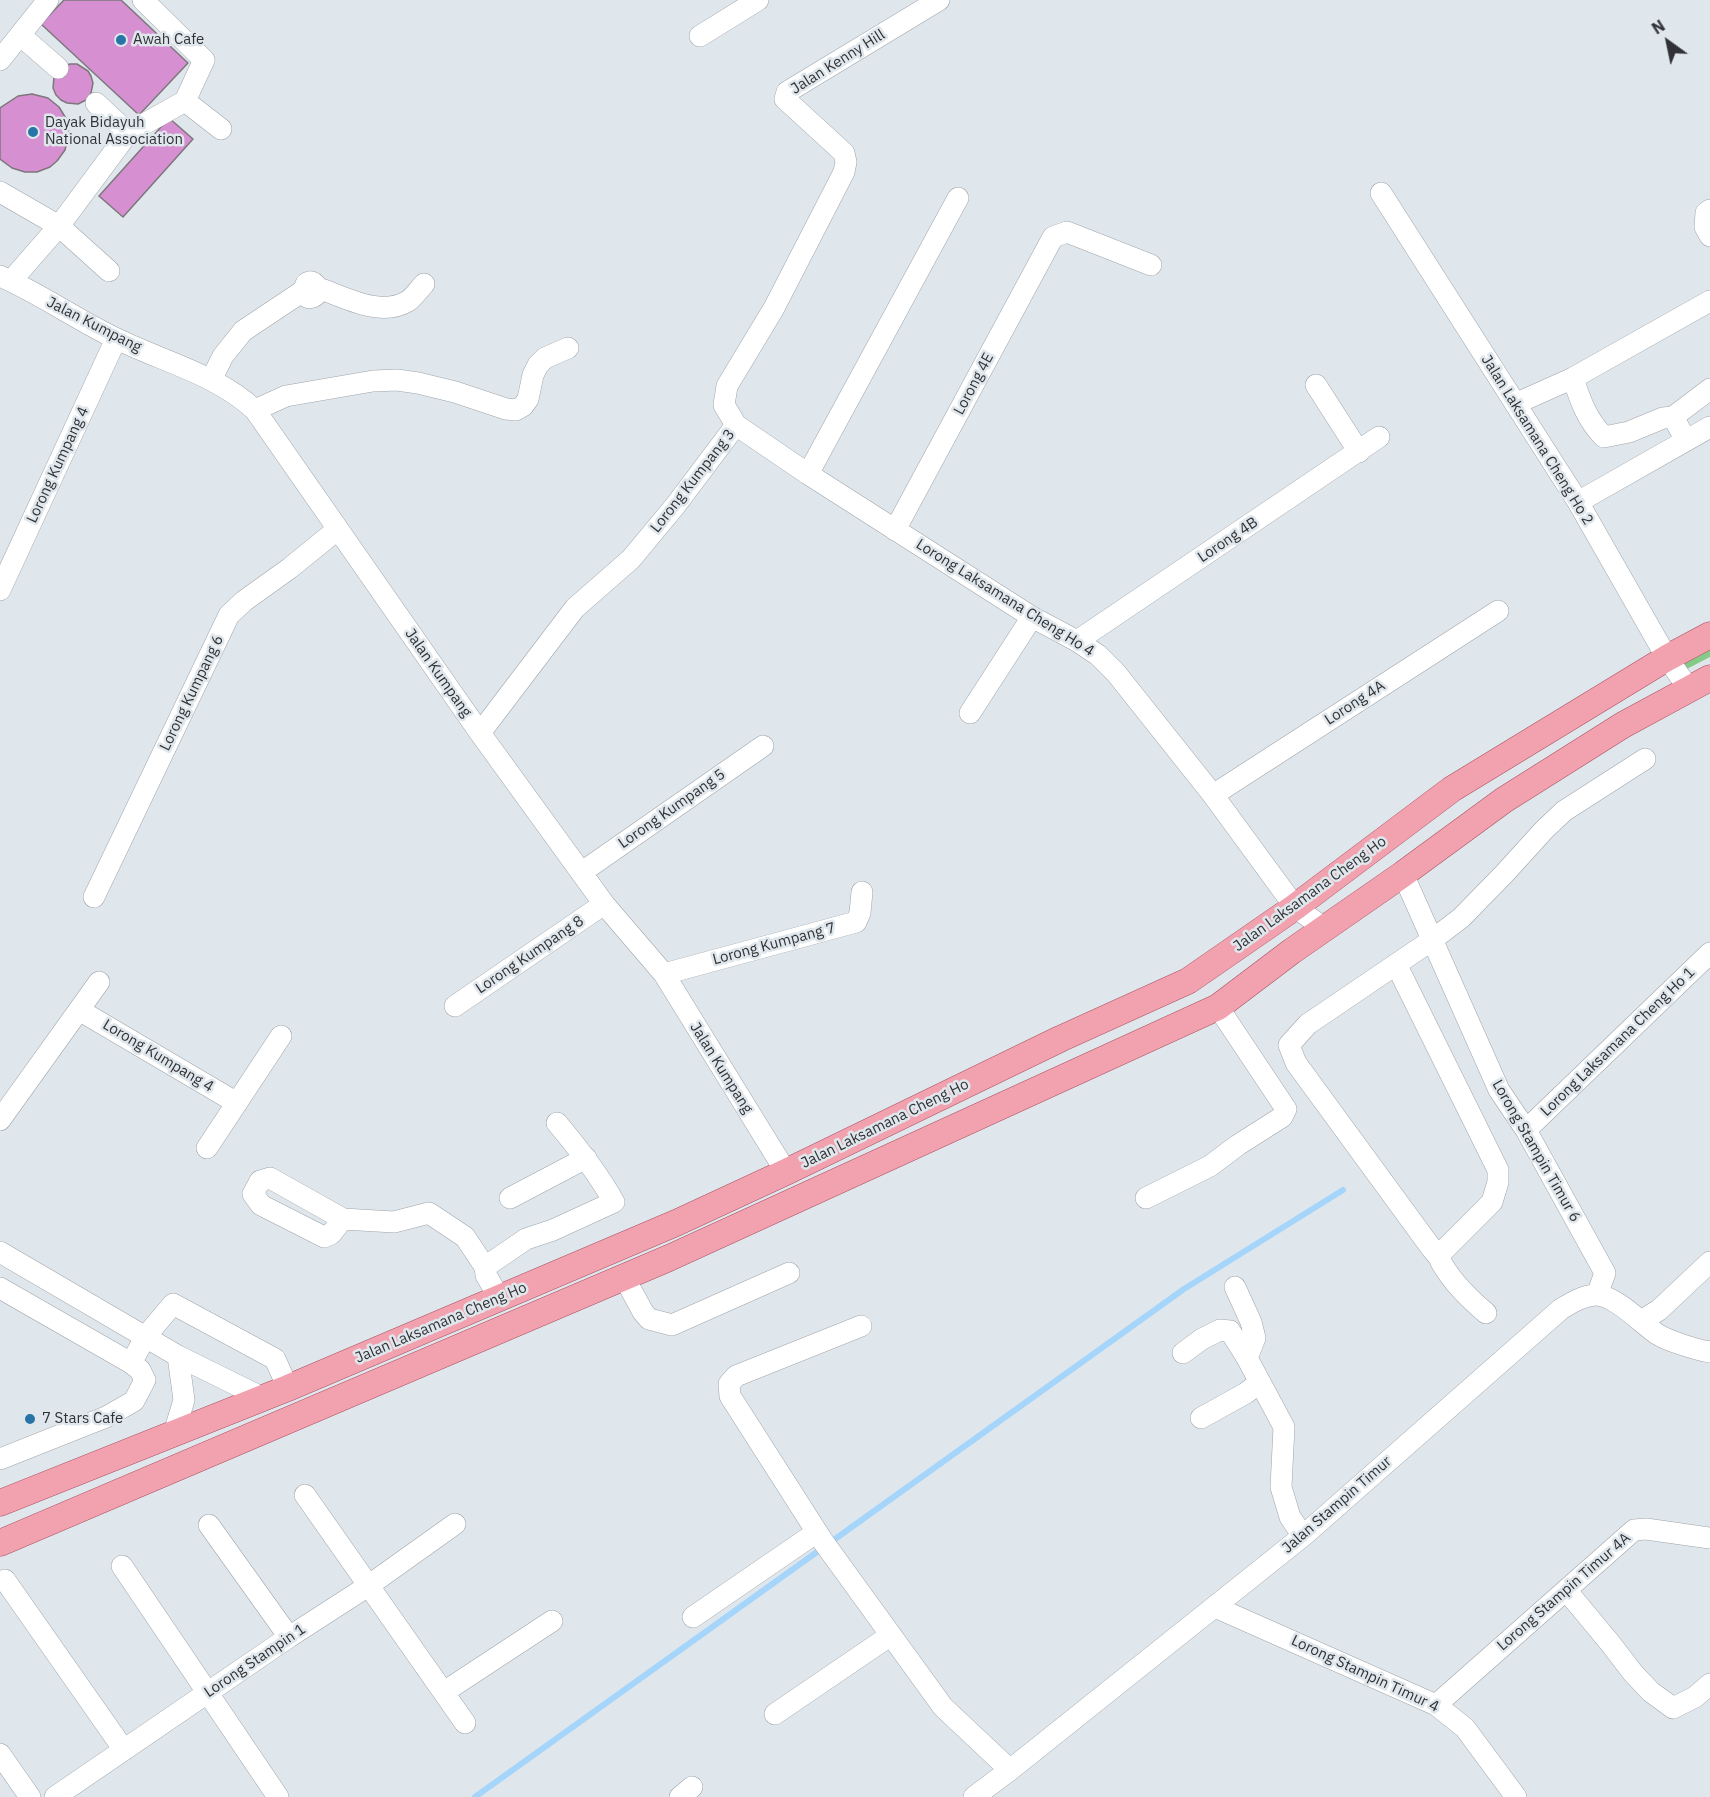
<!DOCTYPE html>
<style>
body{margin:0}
#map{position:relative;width:1710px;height:1797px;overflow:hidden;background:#e0e7ec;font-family:"IBM Plex Sans",sans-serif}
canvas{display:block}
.north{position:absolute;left:1638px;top:12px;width:60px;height:60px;-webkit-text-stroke:4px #e0e7ec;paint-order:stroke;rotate:327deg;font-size:16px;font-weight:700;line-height:24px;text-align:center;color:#303235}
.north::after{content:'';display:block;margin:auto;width:21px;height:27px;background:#303235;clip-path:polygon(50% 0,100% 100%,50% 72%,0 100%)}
</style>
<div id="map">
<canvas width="1710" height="1797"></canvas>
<div class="north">N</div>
</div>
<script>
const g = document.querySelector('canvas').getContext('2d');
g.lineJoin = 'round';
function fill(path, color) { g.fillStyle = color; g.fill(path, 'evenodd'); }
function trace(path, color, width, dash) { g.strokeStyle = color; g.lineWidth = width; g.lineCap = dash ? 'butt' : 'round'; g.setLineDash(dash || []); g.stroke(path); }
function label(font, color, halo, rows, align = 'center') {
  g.font = font + ' "IBM Plex Sans",sans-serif'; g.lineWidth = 5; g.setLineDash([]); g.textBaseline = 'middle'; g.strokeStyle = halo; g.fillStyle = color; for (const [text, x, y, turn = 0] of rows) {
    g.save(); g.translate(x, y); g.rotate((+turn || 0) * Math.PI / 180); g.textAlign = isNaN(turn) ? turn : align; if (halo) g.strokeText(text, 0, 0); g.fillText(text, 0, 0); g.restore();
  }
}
const green = new Path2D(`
 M1710 649V657L1681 672 1679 665Z`);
const stream = new Path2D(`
 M475 1797 1184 1289 1343 1190`);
const building = new Path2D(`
 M64 0H121L188 63 139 115 41 24Z
 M70 64H77L88 71 91 76 93 83 90 98 78 104 67 103 61 100 56 95 53 88 54 77 64 66Z
 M32 94 48 98 59 107 67 120 69 134 65 150 57 161 50 167 37 172H25L12 168 0 159V108L18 96Z
 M169 118 193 139 123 217 99 196Z`);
const minor = new Path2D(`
 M939 0 787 92 785 99 844 153 846 162 844 172 774 308 727 386 724 405 736 425 808 474 1032 617 1077 641 1098 655 1116 673 1213 795 1295 907 1324 928
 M20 35 58 68
 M700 36 758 0
 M0 60 48 0
 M185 101 221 129
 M96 103 128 133
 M0 192 59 226 109 271
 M1381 193 1578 502 1667 658 1689 689
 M1710 210 1706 213 1705 227 1710 236
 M0 276C41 294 77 320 117 339 164 362 216 374 255 410L480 733 604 904 664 974 786 1172
 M11 281 59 226 128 133 185 101 204 60 143 0
 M318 288C317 292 318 295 313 297 297 303 305 268 318 288 346 297 380 318 408 301 414 297 419 289 424 284
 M1573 378C1580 400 1587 420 1604 437L1629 432 1663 418 1673 417 1686 440
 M211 380 223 356 243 331 303 291
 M1316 385 1359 452
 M1515 404 1573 378 1710 301
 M255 410 286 396 373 381 397 380 418 383 455 392 506 409 516 410 523 406 528 399 533 375 538 365 545 358 568 348
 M1673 417 1710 389
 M808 474 958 198
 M1578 502 1710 427
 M895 530 1053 237 1067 232 1151 265
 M0 590 116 339
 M1077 641 1379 437
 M970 713 1032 617
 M480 733 575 608 631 559 675 506 736 425
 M1213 795 1498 611
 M582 872 763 746
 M1403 874 1499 1090 1526 1130 1605 1273 1597 1295
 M94 897 229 615 244 601 290 568 338 529
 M1396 964 1498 1170V1182L1492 1202 1438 1256C1448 1278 1467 1297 1486 1313
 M664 974 856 922 860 913 862 892
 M455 1006 604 904
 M79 1010 237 1103
 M0 1120 99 982
 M1526 1130 1710 953
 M207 1148 281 1036
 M510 1198 586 1158
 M1146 1198 1210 1166 1238 1145 1282 1117 1286 1109 1218 1007
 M343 1219 331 1234 324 1237 261 1205 253 1194 260 1181 270 1178 343 1219 394 1222 429 1213 465 1237 485 1267
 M0 1252 178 1356 263 1398
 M1438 1256 1432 1249 1296 1063 1289 1045 1308 1024 1432 940 1461 918 1504 874 1544 830 1564 811 1645 759
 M624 1277 643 1312 649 1319 672 1325 789 1273
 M1235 1287 1251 1322 1255 1338 1247 1358 1284 1427 1281 1487 1290 1517 1303 1536
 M0 1288 131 1363 140 1370 145 1380 134 1401 106 1417 0 1459
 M499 1298 486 1275 485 1267 526 1239 553 1230 614 1202C598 1173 578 1148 557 1123
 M1641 1321 1659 1310 1710 1262
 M861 1326 736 1376 729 1384 730 1396 822 1540 943 1707 1010 1770
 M1183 1353 1202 1339 1220 1330 1230 1331 1247 1358
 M131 1363 146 1336 173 1304 275 1359 288 1388
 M1201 1418 1246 1393 1260 1382
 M174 1433 184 1400 178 1356
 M305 1495 465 1723
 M209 1525 289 1637
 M122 1566 278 1797
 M5 1580 124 1750
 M1566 1590 1610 1643 1633 1673 1651 1692 1673 1708 1695 1697 1710 1684
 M1215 1607 1436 1705 1465 1728 1516 1797
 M693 1617 817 1532
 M444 1692 552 1621
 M1436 1705 1634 1530 1646 1529 1710 1538
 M775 1714 891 1635
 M0 1754 30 1797
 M55 1797 289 1637 368 1586 455 1524
 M680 1797 692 1787
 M974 1797 1010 1770 1303 1536 1561 1309C1571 1303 1582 1296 1595 1295 1614 1294 1642 1324 1657 1334 1668 1341 1697 1350 1710 1352`);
const major = new Path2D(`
 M0 1503 288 1388 676 1223 786 1172 1060 1039 1188 981 1295 907 1452 789 1667 658 1710 635
 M0 1543 669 1258 1218 1007 1292 951 1403 874 1504 800 1623 725 1710 678`);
const markers = [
 [121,40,6,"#2874a7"],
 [33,132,6,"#2874a7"],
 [30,1419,6,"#2874a7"]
];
const poiNames = [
 ["Awah Cafe",133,40],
 ["Dayak Bidayuh",45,123],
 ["National Association",45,140],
 ["7 Stars Cafe",42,1419]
];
const streetNames = [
 ["Jalan Kenny Hill",838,62,-32],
 ["Jalan Kumpang",94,325,27],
 ["Lorong 4E",974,384,-62],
 ["Jalan Laksamana Cheng Ho 2",1537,440,58],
 ["Lorong Kumpang 4",58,465,-65],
 ["Lorong Kumpang 3",693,481,-52],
 ["Lorong 4B",1228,540,-34],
 ["Lorong Laksamana Cheng Ho 4",1005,598,32],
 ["Jalan Kumpang",438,673,55],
 ["Lorong Kumpang 6",192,693,-64],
 ["Lorong 4A",1355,703,-33],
 ["Lorong Kumpang 5",672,809,-35],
 ["Jalan Laksamana Cheng Ho",1310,894,-36],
 ["Lorong Kumpang 7",774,944,-15],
 ["Lorong Kumpang 8",530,955,-34],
 ["Lorong Laksamana Cheng Ho 1",1618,1042,-44],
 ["Lorong Kumpang 4",158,1056,31],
 ["Jalan Kumpang",721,1068,58],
 ["Jalan Laksamana Cheng Ho",885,1124,-26],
 ["Lorong Stampin Timur 6",1536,1151,60],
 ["Jalan Laksamana Cheng Ho",441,1323,-23],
 ["Jalan Stampin Timur",1337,1505,-41],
 ["Lorong Stampin Timur 4A",1564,1592,-41],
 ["Lorong Stampin 1",255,1661,-34],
 ["Lorong Stampin Timur 4",1365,1674,25]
];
fill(green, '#85cb87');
trace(stream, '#a5d5fa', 6);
fill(building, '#d690d1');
trace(building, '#7d777c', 1.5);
trace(minor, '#9ea4aa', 22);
trace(major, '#a85161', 27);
trace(minor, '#fff', 21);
trace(major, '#f2a1af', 26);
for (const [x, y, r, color] of markers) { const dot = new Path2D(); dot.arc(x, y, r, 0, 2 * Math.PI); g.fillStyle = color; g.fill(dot); trace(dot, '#e0e7ec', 2); }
label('15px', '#303235', '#e0e7ec', poiNames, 'left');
label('15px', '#303235', '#e0e7ec', streetNames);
</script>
